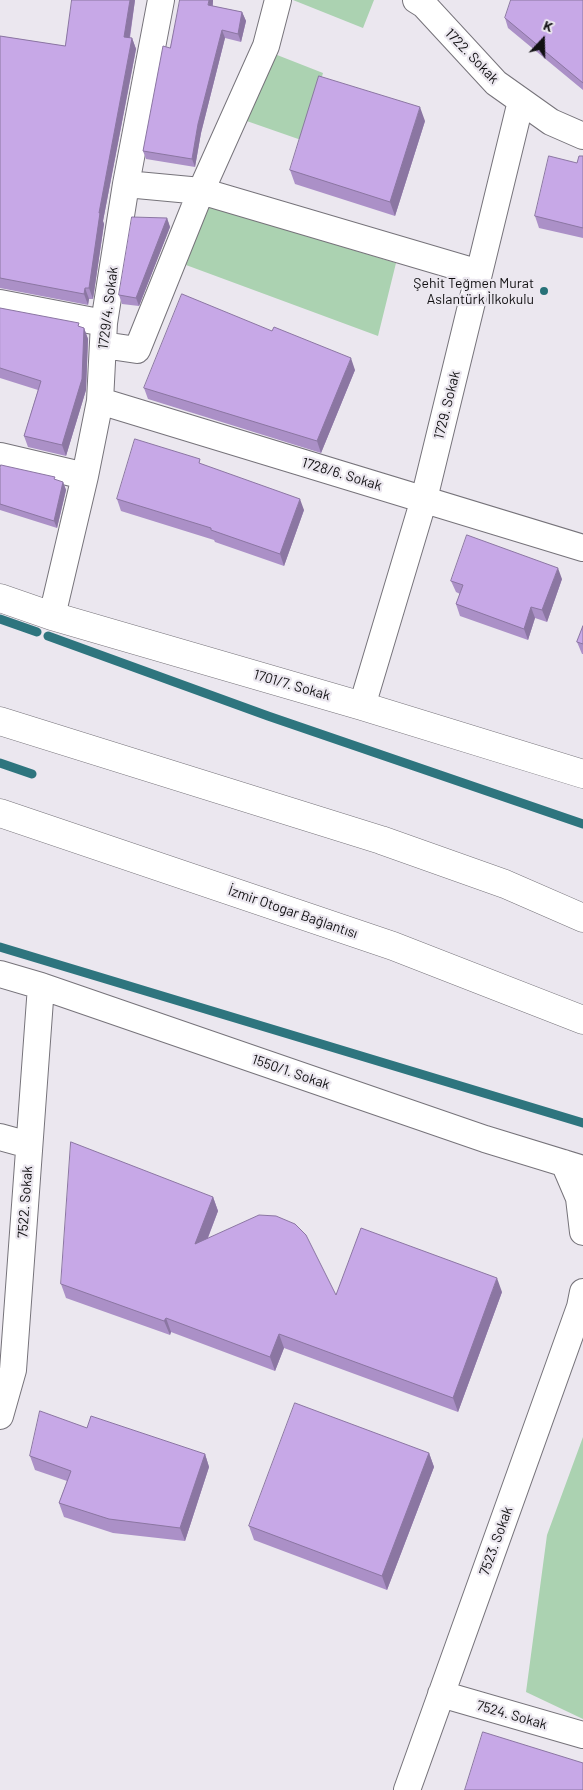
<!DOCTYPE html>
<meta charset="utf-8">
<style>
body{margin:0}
#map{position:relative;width:583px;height:1790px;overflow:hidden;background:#ebe7ef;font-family:Barlow,sans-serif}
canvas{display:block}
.north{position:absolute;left:518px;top:15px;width:50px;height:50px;-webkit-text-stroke:4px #ebe7ef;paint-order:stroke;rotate:21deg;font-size:14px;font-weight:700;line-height:20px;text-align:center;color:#111012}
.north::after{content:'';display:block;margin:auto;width:18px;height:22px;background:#111012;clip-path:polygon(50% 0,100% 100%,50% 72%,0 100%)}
</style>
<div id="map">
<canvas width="583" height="1790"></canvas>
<div class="north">K</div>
</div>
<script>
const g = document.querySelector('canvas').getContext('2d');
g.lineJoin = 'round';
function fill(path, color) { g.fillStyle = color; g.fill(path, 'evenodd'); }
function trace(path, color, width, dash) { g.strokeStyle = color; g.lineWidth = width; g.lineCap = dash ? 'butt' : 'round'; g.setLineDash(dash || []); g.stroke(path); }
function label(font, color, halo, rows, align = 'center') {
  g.font = font + ' Barlow,sans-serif'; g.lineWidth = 4.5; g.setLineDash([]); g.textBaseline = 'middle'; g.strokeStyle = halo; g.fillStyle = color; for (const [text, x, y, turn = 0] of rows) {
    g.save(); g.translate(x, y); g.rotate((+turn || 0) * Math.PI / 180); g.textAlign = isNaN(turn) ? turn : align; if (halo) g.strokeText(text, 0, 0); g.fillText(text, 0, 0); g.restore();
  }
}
const green = new Path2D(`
 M293 0H374L363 28Z
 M272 53 323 73 304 141 241 119Z
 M208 206 396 263 378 336 186 265Z
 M583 1437V1719L526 1692 547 1535Z`);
const stream = new Path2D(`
 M0 619 37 632
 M48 636 268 716 583 824
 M0 763 32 774
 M0 947 583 1123`);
const minor = new Path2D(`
 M416 0 424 5 496 83 551 122 583 136
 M126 184 201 191 479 273
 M0 303 104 323
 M103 345 137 350 201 191 266 46 278 0
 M100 401 583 548
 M0 456 85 476
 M52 616 85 476 100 401 104 323 126 184 161 0
 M362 706 424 499 521 101
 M0 974 41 986 485 1139 583 1169
 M0 1137 29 1145
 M564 1163 579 1198 583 1232
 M0 1416 13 1370 41 986
 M441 1694 583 1735
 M407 1790 580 1307 583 1292`);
const tertiary = new Path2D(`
 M0 598 52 616 362 706 583 774`);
const motorway = new Path2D(`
 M0 721 381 840 505 884 583 918
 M0 813 393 946 583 1020`);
const wall = new Path2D(`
 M135 0 130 38H132L136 49 103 221 104 224 93 299H89L88 305 0 288V36L65 46Z
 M583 0V90L508 28 505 18Z
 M213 2V6L242 12 246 21 241 42 225 38 201 133 195 167 146 159 143 151 170 48Z
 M425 121 395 216 295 184 290 170Z
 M583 156V238L539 228 535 216Z
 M167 218 170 227 139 306 122 304 119 295Z
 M0 308 84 328 88 339 86 390 66 456 28 447 24 436 38 390 0 378Z
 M355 370 321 453 148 399 144 388Z
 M202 464 304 510 284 566 215 542 214 540 121 511 117 499Z
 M0 468 63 482 66 490 57 528 0 510Z
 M562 579 547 622 535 618 528 640 460 616 456 604 460 594 456 592 451 581Z
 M583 626V654H582L577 642Z
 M213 1197 218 1211 208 1238 336 1295 502 1292 458 1412 284 1348 275 1371 171 1332 170 1335 66 1298 61 1284Z
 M87 1428 205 1454 209 1467 185 1541 113 1533 64 1517 59 1503 67 1481 35 1470 30 1456Z
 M429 1453 434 1467 387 1590 254 1540 249 1526Z`);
const shadedWall = new Path2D(`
 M130 0H135L128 48 124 37Z
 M209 0H213V2L211 13 208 5Z
 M242 12 246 21 241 42 238 34Z
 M222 30 225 38 201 133 195 167 192 159 198 124Z
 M132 38 136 49 103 221 104 224 93 299 89 288 99 213Z
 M420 107 425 121 395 216 390 202Z
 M167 218 170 227 139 306 136 298Z
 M85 288 89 299 88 305 84 294Z
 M84 328 88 339 86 390 66 456 62 445Z
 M351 358 355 370 321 453 317 441Z
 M63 482 66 490 57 528 54 521Z
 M300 499 304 510 284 566 280 554Z
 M558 568 562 579 547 622 542 610Z
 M531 607 535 618 528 640 524 629Z
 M213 1197 218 1211 200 1258 195 1244Z
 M497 1278 502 1292 458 1412 453 1398Z
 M166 1318 171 1332 170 1335 164 1321Z
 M279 1334 284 1348 275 1371 270 1357Z
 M429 1453 434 1467 387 1590 382 1576Z
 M205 1454 209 1467 185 1541 180 1528Z`);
const building = new Path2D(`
 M72 0H130L124 37 132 38 99 213H100L89 288H85L84 294 0 278V36L65 46Z
 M180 0H209L208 5 242 12 238 34 222 30 198 124 192 159 143 151 163 46 170 48Z
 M511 0H583V83L505 18Z
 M319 76 420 107 390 202 290 170Z
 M549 156 577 163 579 156H583V228L535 216Z
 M132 217 167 218 136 298 119 295Z
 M182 294 272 331 274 327 351 358 317 441 144 388Z
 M0 308 79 323 78 326 84 328 82 379 62 445 24 436 41 381 0 368Z
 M135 439 200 459 199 463 300 499 280 554 211 530V528L117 499Z
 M1 465 55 477 54 479 63 482 54 521 0 504V468Z
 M467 535 558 568 542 610 531 607 524 629 456 604 463 585 451 581Z
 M583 626V644L577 642Z
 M71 1142 213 1197 195 1244 259 1215 276 1216 295 1224 306 1235 336 1295 361 1228 497 1278 453 1398 279 1334 270 1357 166 1318 164 1321 61 1284Z
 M295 1403 429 1453 382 1576 249 1526Z
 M40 1411 87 1428 91 1416 205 1454 180 1528 109 1519 59 1503 71 1471 30 1456Z
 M483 1732 583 1763V1790H465Z`);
const markers = [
 [544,291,5,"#277178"]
];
const streetNames = [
 ["1722. Sokak",472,56,46],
 ["1729/4. Sokak",108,308,-83],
 ["1729. Sokak",447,405,-76],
 ["1728/6. Sokak",342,474,17],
 ["1701/7. Sokak",292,685,16],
 ["İzmir Otogar Bağlantısı",293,912,19],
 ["1550/1. Sokak",291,1072,19],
 ["7522. Sokak",25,1202,-86],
 ["7523. Sokak",496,1541,-70],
 ["7524. Sokak",512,1715,16]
];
const poiNames = [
 ["Şehit Teğmen Murat",534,283],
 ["Aslantürk İlkokulu",534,299]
];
fill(green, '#abd2b1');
trace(stream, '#2e757e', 9);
trace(minor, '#76737a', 28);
trace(tertiary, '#76737a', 29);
trace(motorway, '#76737a', 29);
trace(minor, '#fff', 26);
trace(tertiary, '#fff', 28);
trace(motorway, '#fff', 28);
fill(wall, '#ab90c7');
fill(shadedWall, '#8b76a2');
fill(building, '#c7a8e7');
trace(building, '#8b76a2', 1);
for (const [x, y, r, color] of markers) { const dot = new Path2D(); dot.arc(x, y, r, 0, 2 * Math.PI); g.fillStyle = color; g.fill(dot); trace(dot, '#ebe7ef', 2); }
label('14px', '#111012', '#ebe7ef', streetNames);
label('14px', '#111012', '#ebe7ef', poiNames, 'right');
</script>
